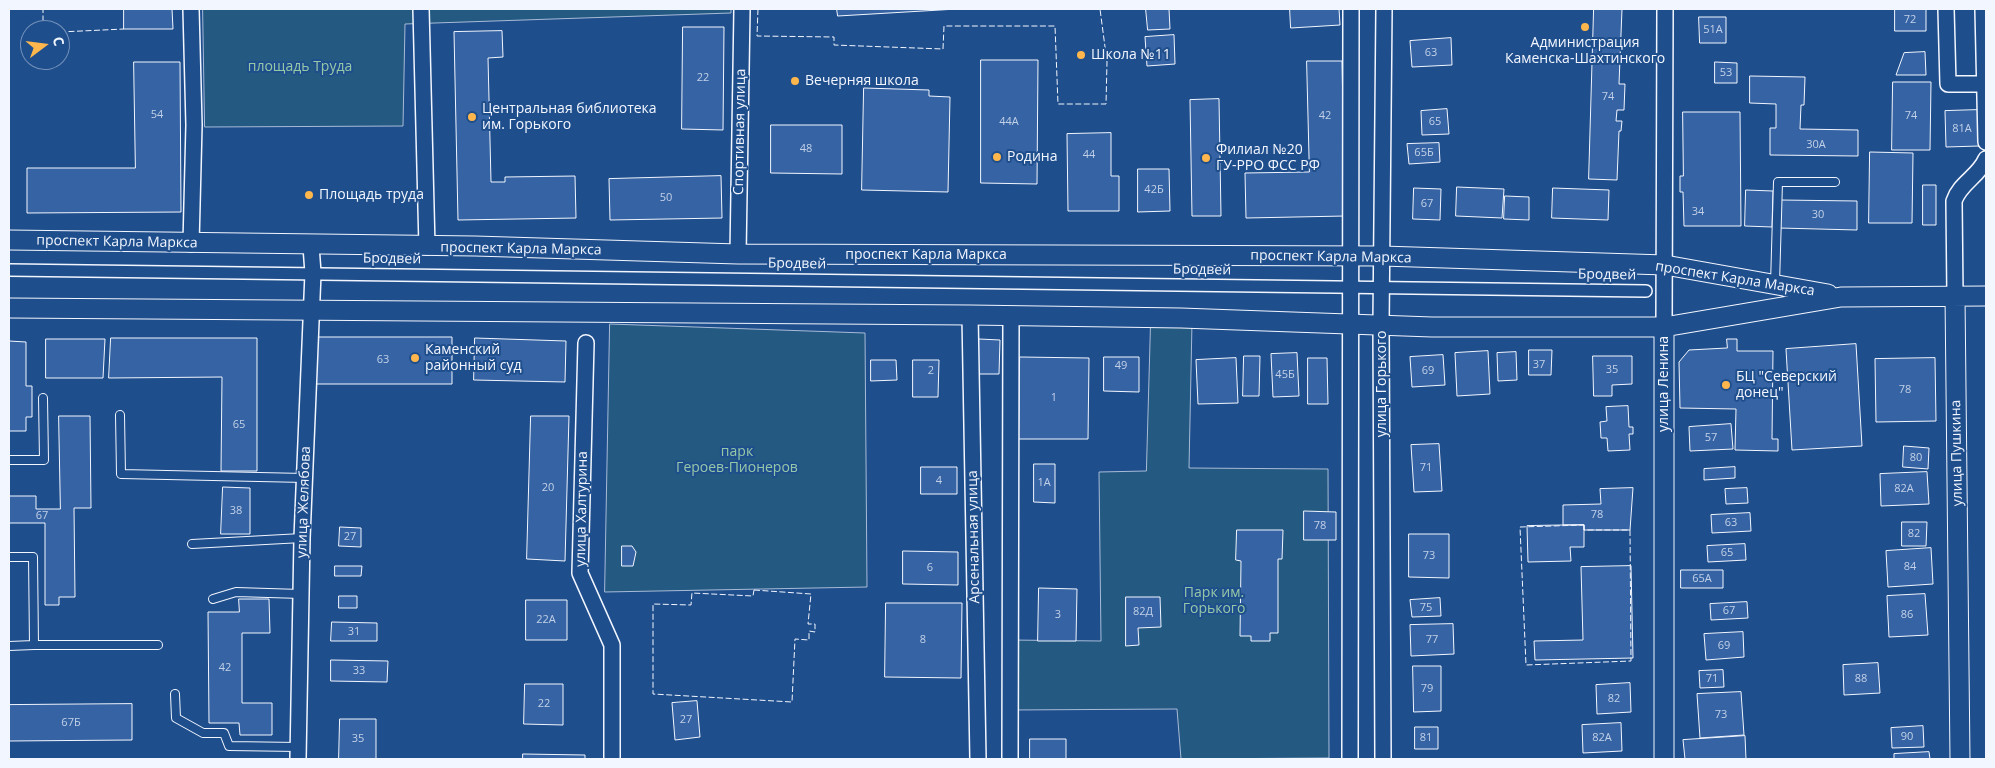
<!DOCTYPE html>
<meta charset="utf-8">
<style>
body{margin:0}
#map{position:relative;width:1995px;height:768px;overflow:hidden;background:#1f4e8c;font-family:"Open Sans",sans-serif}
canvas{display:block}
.frame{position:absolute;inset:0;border:10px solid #f2f6ff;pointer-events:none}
.north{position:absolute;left:20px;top:20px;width:50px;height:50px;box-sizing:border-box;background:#1f4e8c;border:1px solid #7391ba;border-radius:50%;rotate:75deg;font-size:14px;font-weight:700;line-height:20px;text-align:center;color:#f2f6ff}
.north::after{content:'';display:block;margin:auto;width:18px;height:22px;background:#ffb74d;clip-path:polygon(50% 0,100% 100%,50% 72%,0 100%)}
</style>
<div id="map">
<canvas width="1995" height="768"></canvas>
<div class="frame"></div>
<div class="north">С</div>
</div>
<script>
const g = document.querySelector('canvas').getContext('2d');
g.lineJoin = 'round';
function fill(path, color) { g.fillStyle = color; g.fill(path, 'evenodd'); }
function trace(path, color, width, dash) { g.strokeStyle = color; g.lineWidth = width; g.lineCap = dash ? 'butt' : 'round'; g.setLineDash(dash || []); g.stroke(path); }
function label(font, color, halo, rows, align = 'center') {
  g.font = font + ' "Open Sans",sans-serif'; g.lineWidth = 4; g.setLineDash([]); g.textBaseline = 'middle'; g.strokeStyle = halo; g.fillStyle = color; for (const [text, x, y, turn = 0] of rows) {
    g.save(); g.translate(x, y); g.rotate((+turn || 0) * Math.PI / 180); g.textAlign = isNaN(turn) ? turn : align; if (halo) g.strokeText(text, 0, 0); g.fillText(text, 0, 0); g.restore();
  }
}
const green = new Path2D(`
 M203 9H731V13L405 24 403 126 205 127Z
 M1151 321 1192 322 1189 468 1328 469 1329 758 1181 759 1177 709 1009 710 1010 640 1101 641 1099 472 1146 471Z
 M610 324 865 333 867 587 605 592Z`);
const building = new Path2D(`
 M124 9H172L173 29H124Z
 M837 9H957L838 16Z
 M1146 9H1169L1170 29 1148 30Z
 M1290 9H1339L1340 25 1291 28Z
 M1594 9H1622L1619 84H1625L1624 110H1617L1616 121H1622L1621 131H1619L1617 180 1589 179Z
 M1895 9H1926V31H1895Z
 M1699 17H1726V43H1700Z
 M683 27H724L723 130 682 129Z
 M502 31 503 57 488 58 491 182H505V177L575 176 576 218 458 220 454 32Z
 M1174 35 1175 64 1147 66 1145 37Z
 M1451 38 1452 65 1412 67 1410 41Z
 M1925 52 1926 75H1896L1904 53Z
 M981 60H1038L1037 184 981 183Z
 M1307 61H1342L1345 216 1246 218 1245 173 1309 172Z
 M134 62H180L181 212 27 213V168H135Z
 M1715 62 1737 63V83H1715Z
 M1750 76 1805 77 1804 105H1801L1800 129 1858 130V156L1770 155V128H1776V104L1750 103Z
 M1893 82H1931L1930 150H1892Z
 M864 88 929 90V96L950 97 948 192 862 190Z
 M1219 99 1221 216H1192L1190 100Z
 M1447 109 1449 134 1422 135 1421 111Z
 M1978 110 1979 146 1946 147 1945 111Z
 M1683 112H1740L1741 226H1684L1683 192H1680V176H1683Z
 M771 125H842V174L771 173Z
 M1111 133V176H1119V211H1068L1067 134Z
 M1439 143 1440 162 1409 164 1407 144Z
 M1870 152 1913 153 1912 223H1869Z
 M1138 169H1169L1170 211 1138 212Z
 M721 176 722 218 610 220 609 179Z
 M1923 185H1936V225H1923Z
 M1457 187 1504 189 1502 218 1456 216Z
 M1414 188 1441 189 1440 220 1413 219Z
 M1553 188 1609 190 1608 220 1552 218Z
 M1746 190 1773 191 1772 227 1745 226Z
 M1505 196 1529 197V220L1504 219Z
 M1780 200 1857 201V230L1779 228Z
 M314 337H452V384H314Z
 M111 338H257V471H221L222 377 109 378Z
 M475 338 566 341 565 382 474 380Z
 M46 339H105L103 378H46Z
 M979 339 1000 340 999 374H978Z
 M1727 339H1737V351H1773L1772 439H1778V451L1735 450 1736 409 1680 408 1679 362 1689 350 1727 348Z
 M9 341 26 342V386H32V417H26V431H9Z
 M1856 344 1862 446 1792 450 1786 349Z
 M1529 350H1552L1551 375H1529Z
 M1488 351 1490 394 1457 396 1455 353Z
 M1516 352 1517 380 1498 381 1497 353Z
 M1297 353 1299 396 1273 397 1271 354Z
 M1443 355 1445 385 1412 387 1410 357Z
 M1244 356H1260L1259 396H1243Z
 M1593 356H1632V384L1612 385V396H1594Z
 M1020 357 1089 358 1088 439H1019Z
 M1104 357H1139V392L1104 391Z
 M1236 358 1238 403 1198 404 1196 360Z
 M1308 358H1327L1328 404H1308Z
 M1935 358 1936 421 1876 422 1875 359Z
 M871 360H896L897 380 871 381Z
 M913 360H939L938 397H913Z
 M1628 406 1629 427H1633V434H1629L1630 450 1608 451 1607 438H1601L1600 422 1607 421 1606 407Z
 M59 416H90L91 508H74L75 597H59V605H45V523H9V496H36V509H60Z
 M531 416H569L565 561 527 559Z
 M1731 424 1733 449 1690 451 1689 427Z
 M1439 444 1442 491 1414 492 1411 445Z
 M1904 446 1929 448 1928 469 1903 467Z
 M1034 464H1055V503L1034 502Z
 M921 467H957V494H921Z
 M1735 467V478L1704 480V469Z
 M1927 472 1929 504 1881 506 1880 474Z
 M223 487 250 488V534H221Z
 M1633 488 1630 530H1584V525H1563V505L1601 504 1600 489Z
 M1747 488 1748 503 1726 504 1725 489Z
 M1304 511 1336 512V540H1304Z
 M1750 513 1751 531 1712 533 1711 515Z
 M1902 522H1927L1926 546H1902Z
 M1584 525V547H1570L1571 561 1528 562 1527 526Z
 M340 527 361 528V547L339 546Z
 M1237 530H1283L1282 559H1278V633H1270V641H1251V636H1240L1241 561 1236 560Z
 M1409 534H1449V578L1409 577Z
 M1745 544 1746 560 1708 562 1707 546Z
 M622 546H632L636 552 633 566H622Z
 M1931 548 1933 584 1888 587 1886 551Z
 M903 551 958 552V585L903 584Z
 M335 566H362L361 576H335Z
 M1631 566 1633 658 1535 660 1534 641 1583 640 1581 567Z
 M1681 570H1723V588H1681Z
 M1039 588 1077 589 1076 641H1038Z
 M1925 594 1928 635 1889 637 1887 596Z
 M339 596H357V608H339Z
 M1126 597H1160L1161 627 1138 628 1139 645 1126 646Z
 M1440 598 1441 616 1412 617 1410 600Z
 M239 599H269L270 633H242V703H272V735H240L239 723H209L208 612H239Z
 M526 600H567V640H526Z
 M1747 602 1748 618 1711 620 1710 604Z
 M886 603H962L961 678 885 677Z
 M332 622 377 623V641H331Z
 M1453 624 1454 654 1411 656 1410 625Z
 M1743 632 1744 657 1706 660 1704 634Z
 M331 660 388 661 387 682 331 681Z
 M1878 663 1880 693 1844 695 1843 665Z
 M1413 666H1441V711L1414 712Z
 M1723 670 1724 687 1700 688 1699 671Z
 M1630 683 1631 712 1597 714 1596 685Z
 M525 684H563V725L524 724Z
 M1741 692 1744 735 1700 738 1697 694Z
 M697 701 700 737 675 740 672 703Z
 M132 704V740L9 741V705Z
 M340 719H376V759H339Z
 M1621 723 1622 751 1583 753 1582 725Z
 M1923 726 1924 747 1892 748 1891 728Z
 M1415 727H1438V749H1415Z
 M1745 736 1746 759H1685L1683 740Z
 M1030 739H1066V759H1030Z
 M1929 752 1930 759H1894V754Z
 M523 754 585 755V759H523Z`);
const service = new Path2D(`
 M1775 284 1778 182H1835
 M120 415 121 474 305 478
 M9 460H44L43 398
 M192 544 302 538
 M9 557H33L34 645 9 646
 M213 599 236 592 301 594
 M34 645H158
 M175 694 176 718 203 733H224L229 746 298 747`);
const pedestrian = new Path2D(`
 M9 270 1646 291`);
const minor = new Path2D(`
 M191 9 194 125 191 244
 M421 9 427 247
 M1946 9 1948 84H1984
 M1983 9 1986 142
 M738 254 742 9
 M1955 296 1954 201C1960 183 1979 176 1986 159
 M970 315 978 759
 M1664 327 1665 9
 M586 343 580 573 612 645V759
 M298 759 302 538 313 273 311 246
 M1010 759 1011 315
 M1350 759 1351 9
 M1383 759 1381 324 1384 9`);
const tertiary = new Path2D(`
 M9 240 475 246 738 254 1382 256 1665 265 1828 294
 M1955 296 1960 759
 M9 308 970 315 1181 318 1432 327H1664L1841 297 1986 296
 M1664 759V327`);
const fence = new Path2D(`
 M758 9 757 36 834 37V45L943 49 944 26H1055L1058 104H1106L1107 62 1100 9
 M43 30V9
 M60 32 124 29
 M1584 525V530H1630L1631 661 1526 665 1520 527Z
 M754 590 811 594 808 624H815V632L809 631V640L795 639 792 702 653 694V604L691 605 692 593 753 596Z`);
const markers = [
 [1585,27,5,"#ffb74d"],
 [1081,55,5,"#ffb74d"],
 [795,81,5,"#ffb74d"],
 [472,117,5,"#ffb74d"],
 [997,157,5,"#ffb74d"],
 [1206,158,5,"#ffb74d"],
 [309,195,5,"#ffb74d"],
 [415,358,5,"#ffb74d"],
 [1726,385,5,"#ffb74d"]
];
const numberNames = [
 ["72",1910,20],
 ["51А",1713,30],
 ["63",1431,53],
 ["53",1726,73],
 ["22",703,78],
 ["74",1608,97],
 ["54",157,115],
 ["42",1325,116],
 ["74",1911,116],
 ["44А",1009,122],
 ["65",1435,122],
 ["81А",1962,129],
 ["30А",1816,145],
 ["48",806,149],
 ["65Б",1424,153],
 ["44",1089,155],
 ["42Б",1154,190],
 ["50",666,198],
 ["67",1427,204],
 ["34",1698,212],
 ["30",1818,215],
 ["63",383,360],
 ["37",1539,365],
 ["49",1121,366],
 ["35",1612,370],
 ["2",931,371],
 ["69",1428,371],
 ["45Б",1285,375],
 ["78",1905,390],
 ["1",1054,398],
 ["65",239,425],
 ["57",1711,438],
 ["80",1916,458],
 ["71",1426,468],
 ["4",939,481],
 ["1А",1044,483],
 ["20",548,488],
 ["82А",1904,489],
 ["38",236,511],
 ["78",1597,515],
 ["67",42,516],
 ["63",1731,523],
 ["78",1320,526],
 ["82",1914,534],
 ["27",350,537],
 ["65",1727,553],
 ["73",1429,556],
 ["84",1910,567],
 ["6",930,568],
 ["65А",1702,579],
 ["75",1426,608],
 ["67",1729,611],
 ["82Д",1143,612],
 ["3",1058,615],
 ["86",1907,615],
 ["22А",546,620],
 ["31",354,632],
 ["8",923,640],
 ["77",1432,640],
 ["69",1724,646],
 ["42",225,668],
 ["33",359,671],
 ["71",1712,679],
 ["88",1861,679],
 ["79",1427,689],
 ["82",1614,699],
 ["22",544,704],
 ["73",1721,715],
 ["27",686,720],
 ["67Б",71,723],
 ["90",1907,737],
 ["81",1426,738],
 ["82А",1602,738],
 ["35",358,739]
];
const poiNames = [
 ["Администрация",1585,43,"center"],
 ["Каменска-Шахтинского",1585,59,"center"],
 ["Школа №11",1091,55],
 ["Вечерняя школа",805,81],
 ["Центральная библиотека",482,109],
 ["им. Горького",482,125],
 ["Филиал №20",1216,150],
 ["ГУ-РРО ФСС РФ",1216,166],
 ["Родина",1007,157],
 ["Площадь труда",319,195],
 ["Каменский",425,350],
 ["районный суд",425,366],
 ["БЦ \"Северский",1736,377],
 ["донец\"",1736,393]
];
const parkNames = [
 ["площадь Труда",300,67],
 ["парк",737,452],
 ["Героев-Пионеров",737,468],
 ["Парк им.",1214,593],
 ["Горького",1214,609]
];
const streetNames = [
 ["Спортивная улица",740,132,-89],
 ["проспект Карла Маркса",117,242,1],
 ["проспект Карла Маркса",521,249,1],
 ["проспект Карла Маркса",926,255],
 ["проспект Карла Маркса",1331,257,1],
 ["Бродвей",392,259,1],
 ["Бродвей",797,264,1],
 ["Бродвей",1202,270,1],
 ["Бродвей",1607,275,1],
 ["проспект Карла Маркса",1735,279,9],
 ["улица Горького",1382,384,-90],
 ["улица Ленина",1664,384,-90],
 ["улица Пушкина",1957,453,-91],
 ["улица Желябова",304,502,-88],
 ["улица Халтурина",582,509,-89],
 ["Арсенальная улица",974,537,-91]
];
fill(green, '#245a82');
trace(green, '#a8bbd7', 1);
fill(building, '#3563a3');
trace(building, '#f2f6ff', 1);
trace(service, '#f2f6ff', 10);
trace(pedestrian, '#f2f6ff', 14);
trace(minor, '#f2f6ff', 18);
trace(tertiary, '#f2f6ff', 21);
trace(service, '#1f4e8c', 8);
trace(pedestrian, '#1f4e8c', 11);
trace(minor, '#1f4e8c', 15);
trace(tertiary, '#1f4e8c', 19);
trace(fence, '#f2f6ff', 1, [6, 2.5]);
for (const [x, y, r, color] of markers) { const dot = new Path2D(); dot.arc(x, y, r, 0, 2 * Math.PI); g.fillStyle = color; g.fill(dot); trace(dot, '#1f4e8c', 2); }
label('11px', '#c3d1e8', null, numberNames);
label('14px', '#f2f6ff', '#1f4e8c', poiNames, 'left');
label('14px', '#97c8a6', '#1f4e8c', parkNames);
label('14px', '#f2f6ff', '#1f4e8c', streetNames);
</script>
